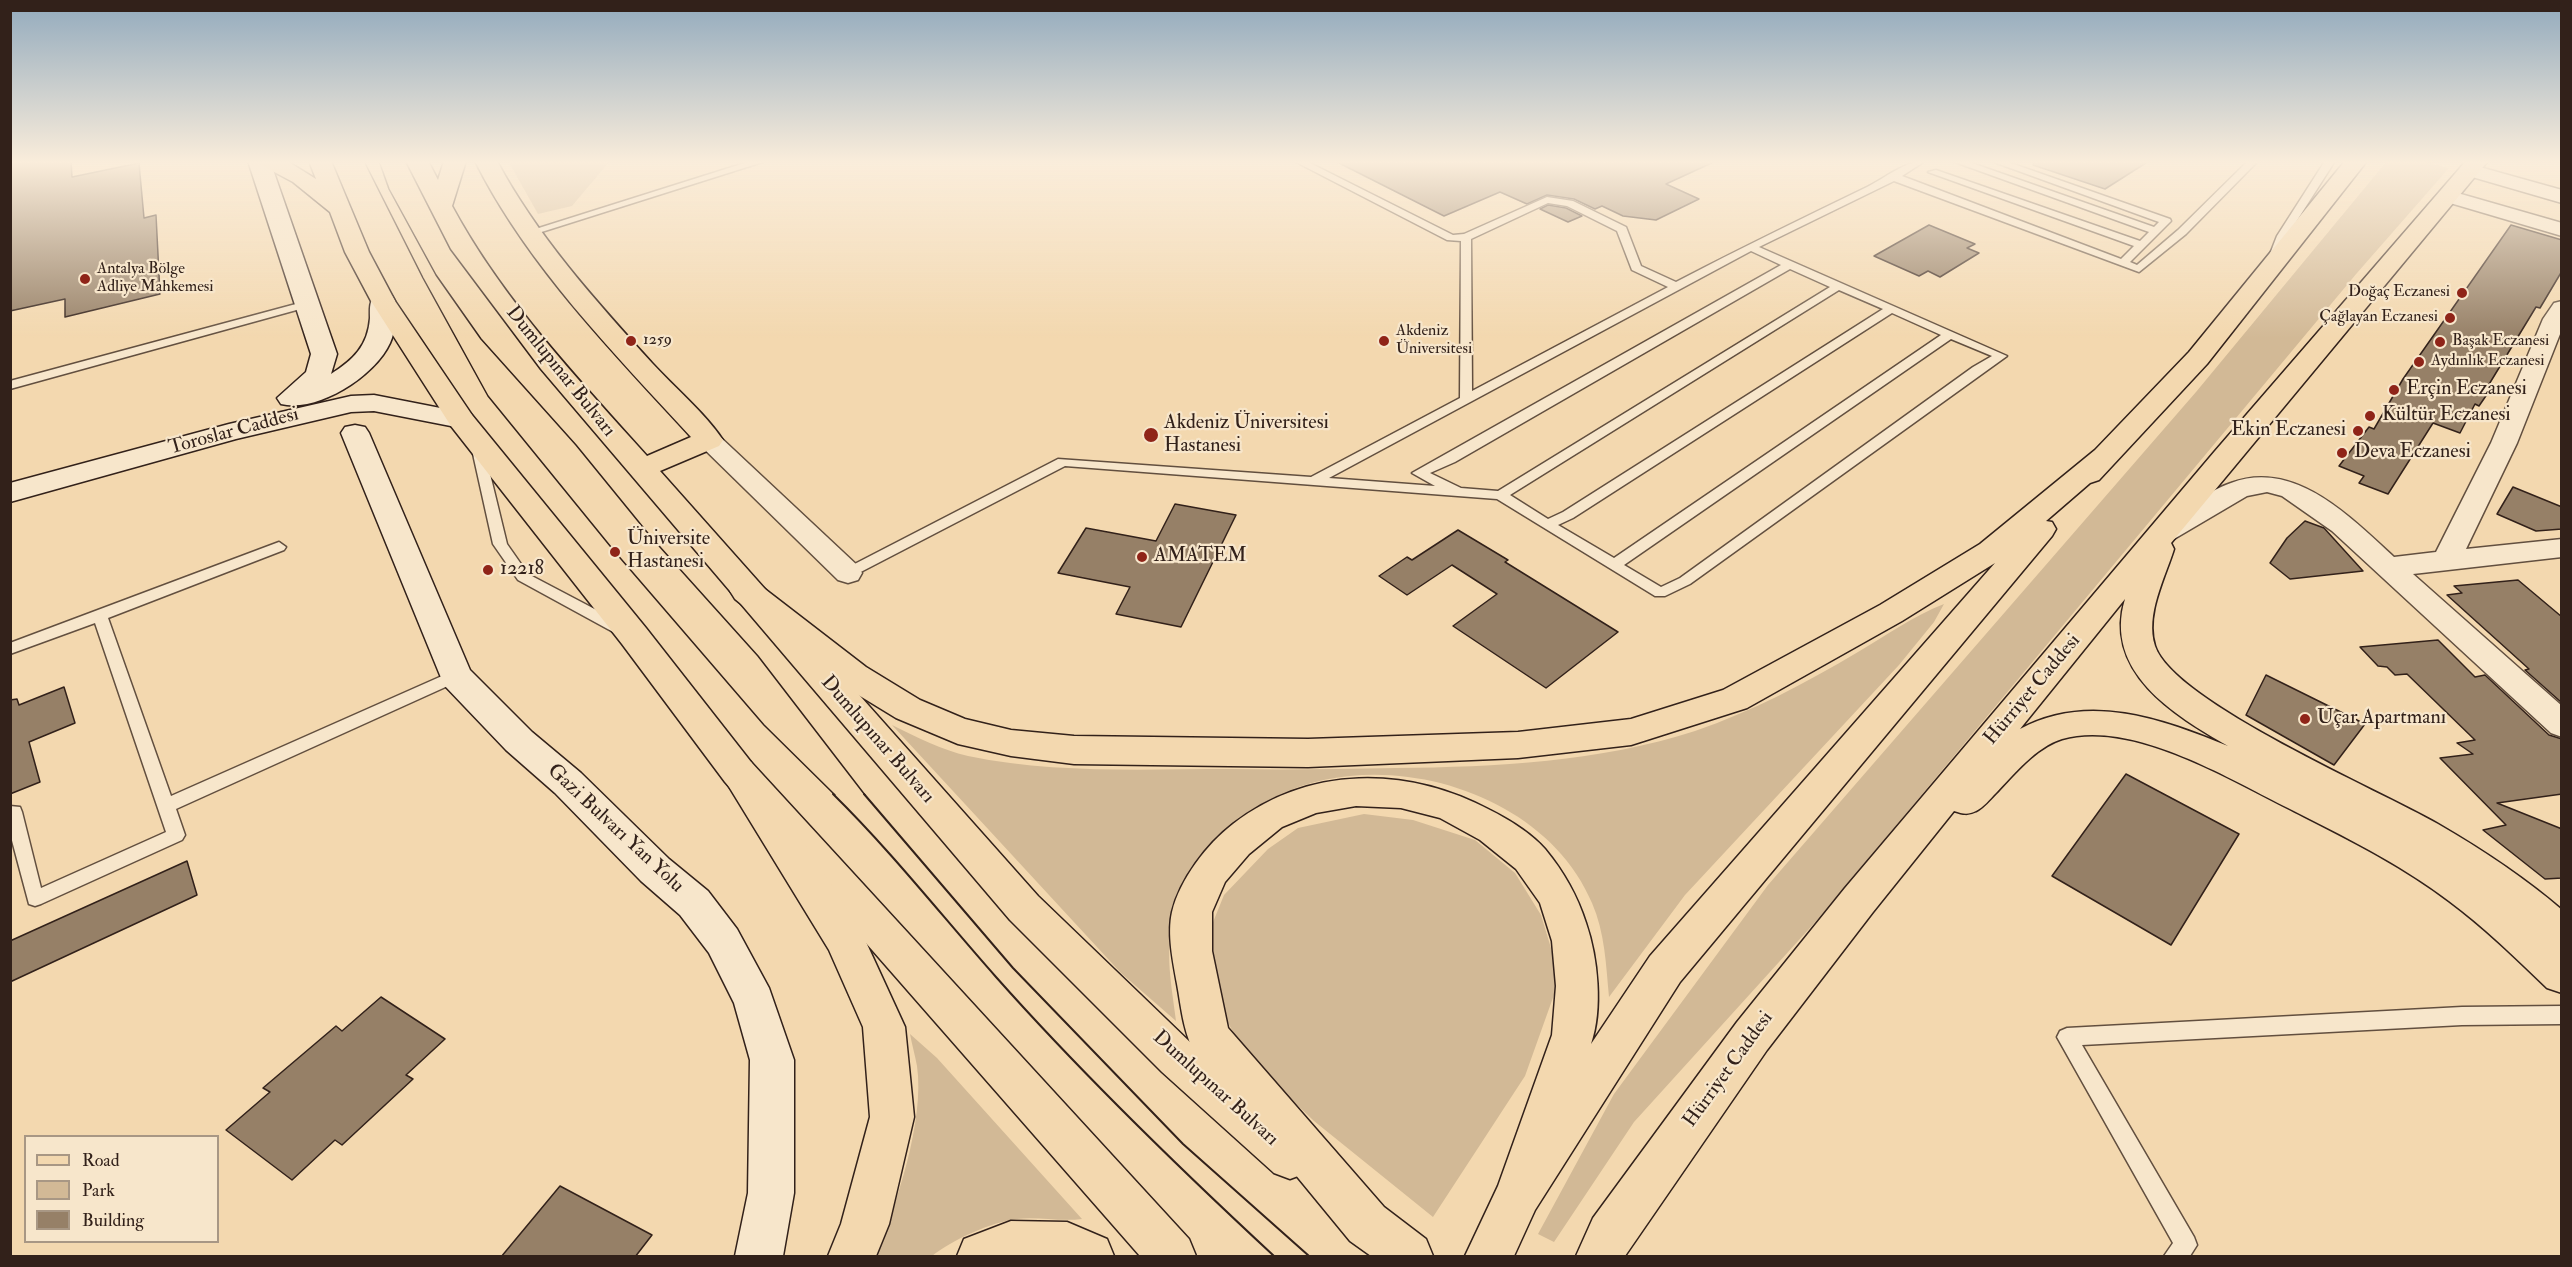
<!DOCTYPE html>
<meta charset="utf-8">
<style>
body{margin:0}
#map{position:relative;width:2572px;height:1267px;overflow:hidden;background:#f3d8af;font-family:"IM FELL Double Pica",serif}
canvas{display:block}
.frame{position:absolute;inset:0;border:12px solid #32211a;pointer-events:none}
.legend{position:absolute;left:24px;top:1135px;width:195px;height:108px;box-sizing:border-box;background:#f7e6cb;border:2px solid #a89784;margin:0;padding:8px 10px;list-style:none;font-size:18px;color:#32211a}
.legend li{display:flex;align-items:center;gap:12px;height:30px}
.legend b{width:30px;border:2px solid #a89784}
</style>
<div id="map">
<canvas width="2572" height="1267"></canvas>
<div class="frame"></div>
<ul class="legend">
<li><b style="height:8px;background:#f3d8af"></b>Road</li>
<li><b style="height:16px;background:#d2b996"></b>Park</li>
<li><b style="height:16px;background:#968067"></b>Building</li>
</ul>
</div>
<script>
const g = document.querySelector('canvas').getContext('2d');
g.lineJoin = 'round';
function fill(path, color) { g.fillStyle = color; g.fill(path, 'evenodd'); }
function trace(path, color, width, dash) { g.strokeStyle = color; g.lineWidth = width; g.lineCap = dash ? 'butt' : 'round'; g.setLineDash(dash || []); g.stroke(path); }
function label(font, color, halo, rows, align = 'center') {
  g.font = font + ' "IM FELL Double Pica",serif'; g.lineWidth = 4.5; g.setLineDash([]); g.textBaseline = 'middle'; g.strokeStyle = halo; g.fillStyle = color; for (const [text, x, y, turn = 0] of rows) {
    g.save(); g.translate(x, y); g.rotate((+turn || 0) * Math.PI / 180); g.textAlign = isNaN(turn) ? turn : align; if (halo) g.strokeText(text, 0, 0); g.fillText(text, 0, 0); g.restore();
  }
}
const green = new Path2D(`
 M508 161H610L572 206 538 214Z
 M2387 161H2422L2449 168 2357 273 1818 919 1634 1122 1554 1242 1538 1234 1614 1094 1768 885 2196 392Z
 M1944 604 1934 622 1899 665 1685 895 1609 997C1606 965 1605 933 1592 903 1546 792 1387 745 1281 794 1266 801 1251 811 1238 821 1230 827 1220 833 1214 840 1196 861 1183 891 1174 917 1164 951 1172 987 1176 1021L1121 973 892 725C916 737 942 750 968 756 1055 774 1144 769 1231 769 1286 770 1341 769 1396 768 1497 767 1599 762 1695 731 1753 711 1806 683 1858 652 1887 635 1913 616 1944 604Z
 M1364 814 1413 820 1475 840 1515 873 1541 915 1560 978 1525 1076 1433 1217 1314 1121 1248 1058 1215 1000 1203 947 1224 895 1268 849 1298 828Z
 M910 1034 937 1058 1082 1219C1059 1222 1037 1216 1017 1219 991 1222 952 1240 932 1256H875C896 1207 925 1120 917 1066 915 1055 912 1045 910 1034Z`);
const building = new Path2D(`
 M10 161H71L72 177 139 163 144 218 156 215 160 294 65 317V299L10 311Z
 M1335 161H1716L1666 184 1699 199 1656 220 1623 216 1602 206 1595 209 1574 199 1547 195 1527 204 1500 192 1444 216Z
 M2034 161H2149L2105 189 2033 165Z
 M1548 205 1566 208 1582 216 1568 222 1540 209Z
 M1929 225 1975 244 1967 248 1979 253 1940 277 1928 271 1919 276 1874 256Z
 M2511 225 2562 240V271L2540 308 2536 307 2488 386 2492 387 2479 406 2475 404 2460 433 2433 423 2388 494 2359 483 2364 476 2339 466 2369 427 2374 429 2403 379Z
 M2513 487 2562 507V529L2536 531 2497 514Z
 M1175 504 1236 515 1181 627 1116 614 1130 587 1058 573 1086 528 1156 541Z
 M2305 521 2324 528 2363 571 2290 579 2270 563 2287 538Z
 M1458 530 1508 560 1505 562 1618 632 1546 688 1453 626 1497 594 1452 565 1407 595 1379 576 1407 557 1412 560Z
 M2518 580 2562 617V703L2525 670 2529 669 2447 595 2462 593 2454 586Z
 M2438 640 2475 677 2485 675 2549 735 2562 739V794L2497 803 2562 829V878L2545 879 2483 830 2506 825 2440 758 2473 754 2457 743 2475 740 2407 674 2395 675 2387 667 2378 666 2360 647Z
 M2266 675 2365 724 2334 765 2246 715Z
 M64 687 75 723 29 742 40 782 10 794V700L17 699 19 705Z
 M2126 774 2239 834 2171 945 2052 876Z
 M187 861 197 895 10 982V941Z
 M381 997 445 1039 406 1075 413 1079 342 1145 335 1140 292 1180 226 1130 270 1092 263 1088 336 1026 342 1031Z
 M560 1186 652 1235 635 1257H501Z`);
const lane = new Path2D(`
 M751 161H766L532 235 523 233Z
 M1294 161H1306L1453 235 1464 234 1547 197 1573 201 1626 227 1641 266 1676 282C1739 249 1803 218 1867 187 1885 178 1905 161 1925 161L1902 176 2121 259 2134 246 1928 172 1936 170 2140 241 2149 232 1952 161H1966L2154 227 2159 222 1991 161H2005L2170 219 2171 221 2130 262 2137 265 2178 230 2248 161H2258L2186 234 2139 272 1894 181 1759 247 2007 356 1690 584 1665 596H1655L1497 499 1065 466 853 576H843L841 573 843 570 1058 459 1311 477 1460 398 1461 241 1447 240ZM1548 203 1567 206 1617 231 1632 270 1668 287 1472 391 1471 239ZM1751 251 1781 265 1412 473 1435 486 1329 478ZM1790 269 1830 287 1498 491 1461 488 1430 473 1455 462ZM1839 290 1883 309 1563 512 1548 519 1510 495ZM1892 313 1941 335 1614 558 1558 525 1573 518ZM1951 339 1992 356 1973 367 1680 578 1661 587 1624 565Z
 M2325 161H2335L2287 236 2278 259 2277 261H2269L2268 259 2277 236Z
 M307 301 311 302V306L10 389V381Z
 M477 441 483 445 507 544 528 574 625 625 627 629 625 633H615L518 580 493 544 471 445Z
 M279 542 286 547 284 550 108 618 171 796 451 672H461L464 676 461 680 176 809 185 835 182 840 41 904 35 906 29 904 10 833V806L20 807 22 812 41 888 166 832 95 623 10 654V643Z
 M2562 1006V1024L2462 1025 2082 1045 2194 1237 2197 1245 2190 1256H2164L2173 1243 2057 1037 2060 1031 2067 1028 2462 1007Z`);
const street = new Path2D(`
 M2469 164 2562 190V203L2462 174 2459 170 2462 166Z
 M2447 190 2562 223V236L2440 200 2437 196 2440 192Z
 M2562 301V329L2517 443 2466 549 2562 539V557L2413 574 2562 706V737L2551 733 2332 531 2282 496 2267 492 2247 496 2174 539 2164 542 2154 539 2150 533 2154 527C2177 514 2207 491 2231 483 2295 459 2350 517 2394 557L2436 552 2491 443 2543 319 2554 303Z
 M709 432 718 435 858 566 862 573 858 580 848 583 838 580 700 445 696 440 700 435Z`);
const secondary = new Path2D(`
 M248 161H270L337 354 331 374C353 360 368 346 370 318 370 310 369 303 374 296L383 294 392 296 395 301C395 315 396 330 390 343 375 376 318 413 281 404L277 398 306 372 311 354Z
 M374 395 471 414 475 420 471 426 461 428 374 411 351 412 236 439 10 502V483L229 424 351 396Z
 M355 425 365 427 369 433 470 670 532 732 581 773 669 859 708 891 737 929 769 988 794 1060V1193L783 1256H735L748 1193 750 1060 734 1003 709 953 680 915 641 881 555 793 506 750 444 685 341 433 345 427Z`);
const primary = new Path2D(`
 M260 161H287L316 179 309 161H331L369 252 395 301 472 415 646 628 751 762 1189 1239 1196 1256H1140L725 782 622 644 451 426 371 301 345 252 330 212 293 182 263 166Z
 M406 161H428L438 180 444 161H466L452 206C502 299 577 378 647 456L691 437C613 352 527 265 475 161H497C537 236 595 300 652 363 675 388 704 412 723 440L719 446 660 471 1038 896 1192 1044 1306 1141 1313 1157 1306 1173 1290 1179 1274 1173 1162 1072 1010 920 541 369 451 249Z`);
const highway = new Path2D(`
 M2345 161H2367L2207 364 2099 480 2090 483 2046 521 2052 522 2056 529 2052 536 1680 982 1535 1210 1514 1256H1465L1498 1186 1552 1035 1556 986 1552 941 1540 903 1516 869 1480 840 1440 818 1401 808 1356 806 1316 813 1282 827 1249 854 1225 882 1212 912V951L1228 1028 1384 1207 1426 1239 1433 1256H1371L1350 1241 1193 1050C1183 1029 1181 1006 1177 984 1173 962 1167 934 1172 912 1180 879 1207 844 1233 824 1309 765 1407 766 1490 810 1508 819 1531 833 1545 849 1564 872 1577 895 1586 923 1598 958 1603 1009 1591 1044L1650 956 1995 563 1902 621 1747 708 1631 745 1518 758 1308 767 1074 764 1011 756 958 744 896 718 842 685 735 599 730 591 735 583 746 580 757 583 866 667 920 700 965 719 1011 730 1074 736 1308 739 1518 732 1631 719 1723 690 1880 605 1980 544 2095 450 2189 352Z
 M2466 161H2488L2171 543 2174 549C2165 578 2145 615 2155 646 2173 702 2381 791 2438 824 2481 849 2524 877 2562 910V993L2547 988C2516 958 2484 927 2449 901 2399 863 2343 836 2288 808 2228 778 2131 719 2062 739 2036 747 2014 774 1996 793 1990 799 1983 808 1976 811 1968 815 1963 814 1954 811L1873 912 1767 1050 1625 1256H1576L1593 1218 1737 1022 1845 888 2215 451ZM2125 599C2103 672 2174 715 2228 746 2162 719 2088 692 2020 729Z
 M738 758 751 762 860 929 905 1027 914 1117 889 1224 876 1256H828L841 1224 870 1117 863 1027 829 950 720 772 725 762Z
 M1011 1221 1067 1222 1107 1239 1114 1256H957L964 1239Z`);
const tramFar1 = new Path2D(`
 M364 161 423 278 488 396 615 552 764 725 835 795
 M379 161 389 189 436 275 481 339 576 445 651 537 758 656 865 795`);
const tram = new Path2D(`
 M833 794C891 851 942 916 996 977 1083 1075 1178 1167 1274 1256
 M864 794 1013 968 1183 1144 1309 1256`);
const markers = [
 [85,279,6,"#8f2418"],
 [2462,293,6,"#8f2418"],
 [2450,318,6,"#8f2418"],
 [631,341,6,"#8f2418"],
 [1384,341,6,"#8f2418"],
 [2440,342,6,"#8f2418"],
 [2419,362,6,"#8f2418"],
 [2394,390,6,"#8f2418"],
 [2370,416,6,"#8f2418"],
 [2358,431,6,"#8f2418"],
 [1151,435,8,"#8f2418"],
 [2342,453,6,"#8f2418"],
 [615,552,6,"#8f2418"],
 [1142,557,6,"#8f2418"],
 [488,570,6,"#8f2418"],
 [2305,719,6,"#8f2418"]
];
const farPoinames = [
 ["Antalya Bölge",97,270],
 ["Adliye Mahkemesi",97,288],
 ["Doğaç Eczanesi",2450,293,"right"],
 ["Çağlayan Eczanesi",2438,318,"right"],
 ["Akdeniz",1396,332],
 ["Üniversitesi",1396,350],
 ["1259",643,341],
 ["Başak Eczanesi",2452,342],
 ["Aydınlık Eczanesi",2431,362]
];
const streetNames = [
 ["Dumlupınar Bulvarı",560,372,51],
 ["Toroslar Caddesi",234,432,-15],
 ["Hürriyet Caddesi",2033,690,-50],
 ["Dumlupınar Bulvarı",877,740,49],
 ["Gazi Bulvarı Yan Yolu",615,829,43],
 ["Hürriyet Caddesi",1729,1070,-54],
 ["Dumlupınar Bulvarı",1215,1089,42]
];
const poiNames = [
 ["Erçin Eczanesi",2406,390],
 ["Kültür Eczanesi",2382,416],
 ["Akdeniz Üniversitesi",1164,424],
 ["Hastanesi",1164,447],
 ["Ekin Eczanesi",2346,431,"right"],
 ["Deva Eczanesi",2354,453],
 ["Üniversite",627,540],
 ["Hastanesi",627,563],
 ["AMATEM",1154,557],
 ["12218",500,570],
 ["Uçar Apartmanı",2317,719]
];
fill(green, '#d2b996');
fill(building, '#968067');
trace(building, '#32211a', 1.5);
trace(lane, '#624f3f', 3);
trace(street, '#624f3f', 3);
trace(secondary, '#32211a', 3);
trace(primary, '#32211a', 3);
trace(highway, '#32211a', 3);
fill(lane, '#f7e6cb');
fill(street, '#f7e6cb');
fill(secondary, '#f7e6cb');
fill(primary, '#f3d8af');
fill(highway, '#f3d8af');
trace(tramFar1, '#32211a', 1.5);
trace(tram, '#32211a', 2);
const sky = g.createLinearGradient(0, 0, 0, 338);
sky.addColorStop(0, '#92aabd');
sky.addColorStop(0.48, '#faeddb');
sky.addColorStop(1, '#faeddb00');
g.fillStyle = sky;
g.fillRect(0, 0, 2572, 338);
for (const [x, y, r, color] of markers) { const dot = new Path2D(); dot.arc(x, y, r, 0, 2 * Math.PI); g.fillStyle = color; g.fill(dot); trace(dot, '#f7e6cb', 2); }
label('16px', '#32211a', '#f7e6cb', farPoinames, 'left');
label('20px', '#32211a', '#f7e6cb', streetNames);
label('20px', '#32211a', '#f7e6cb', poiNames, 'left');
</script>
